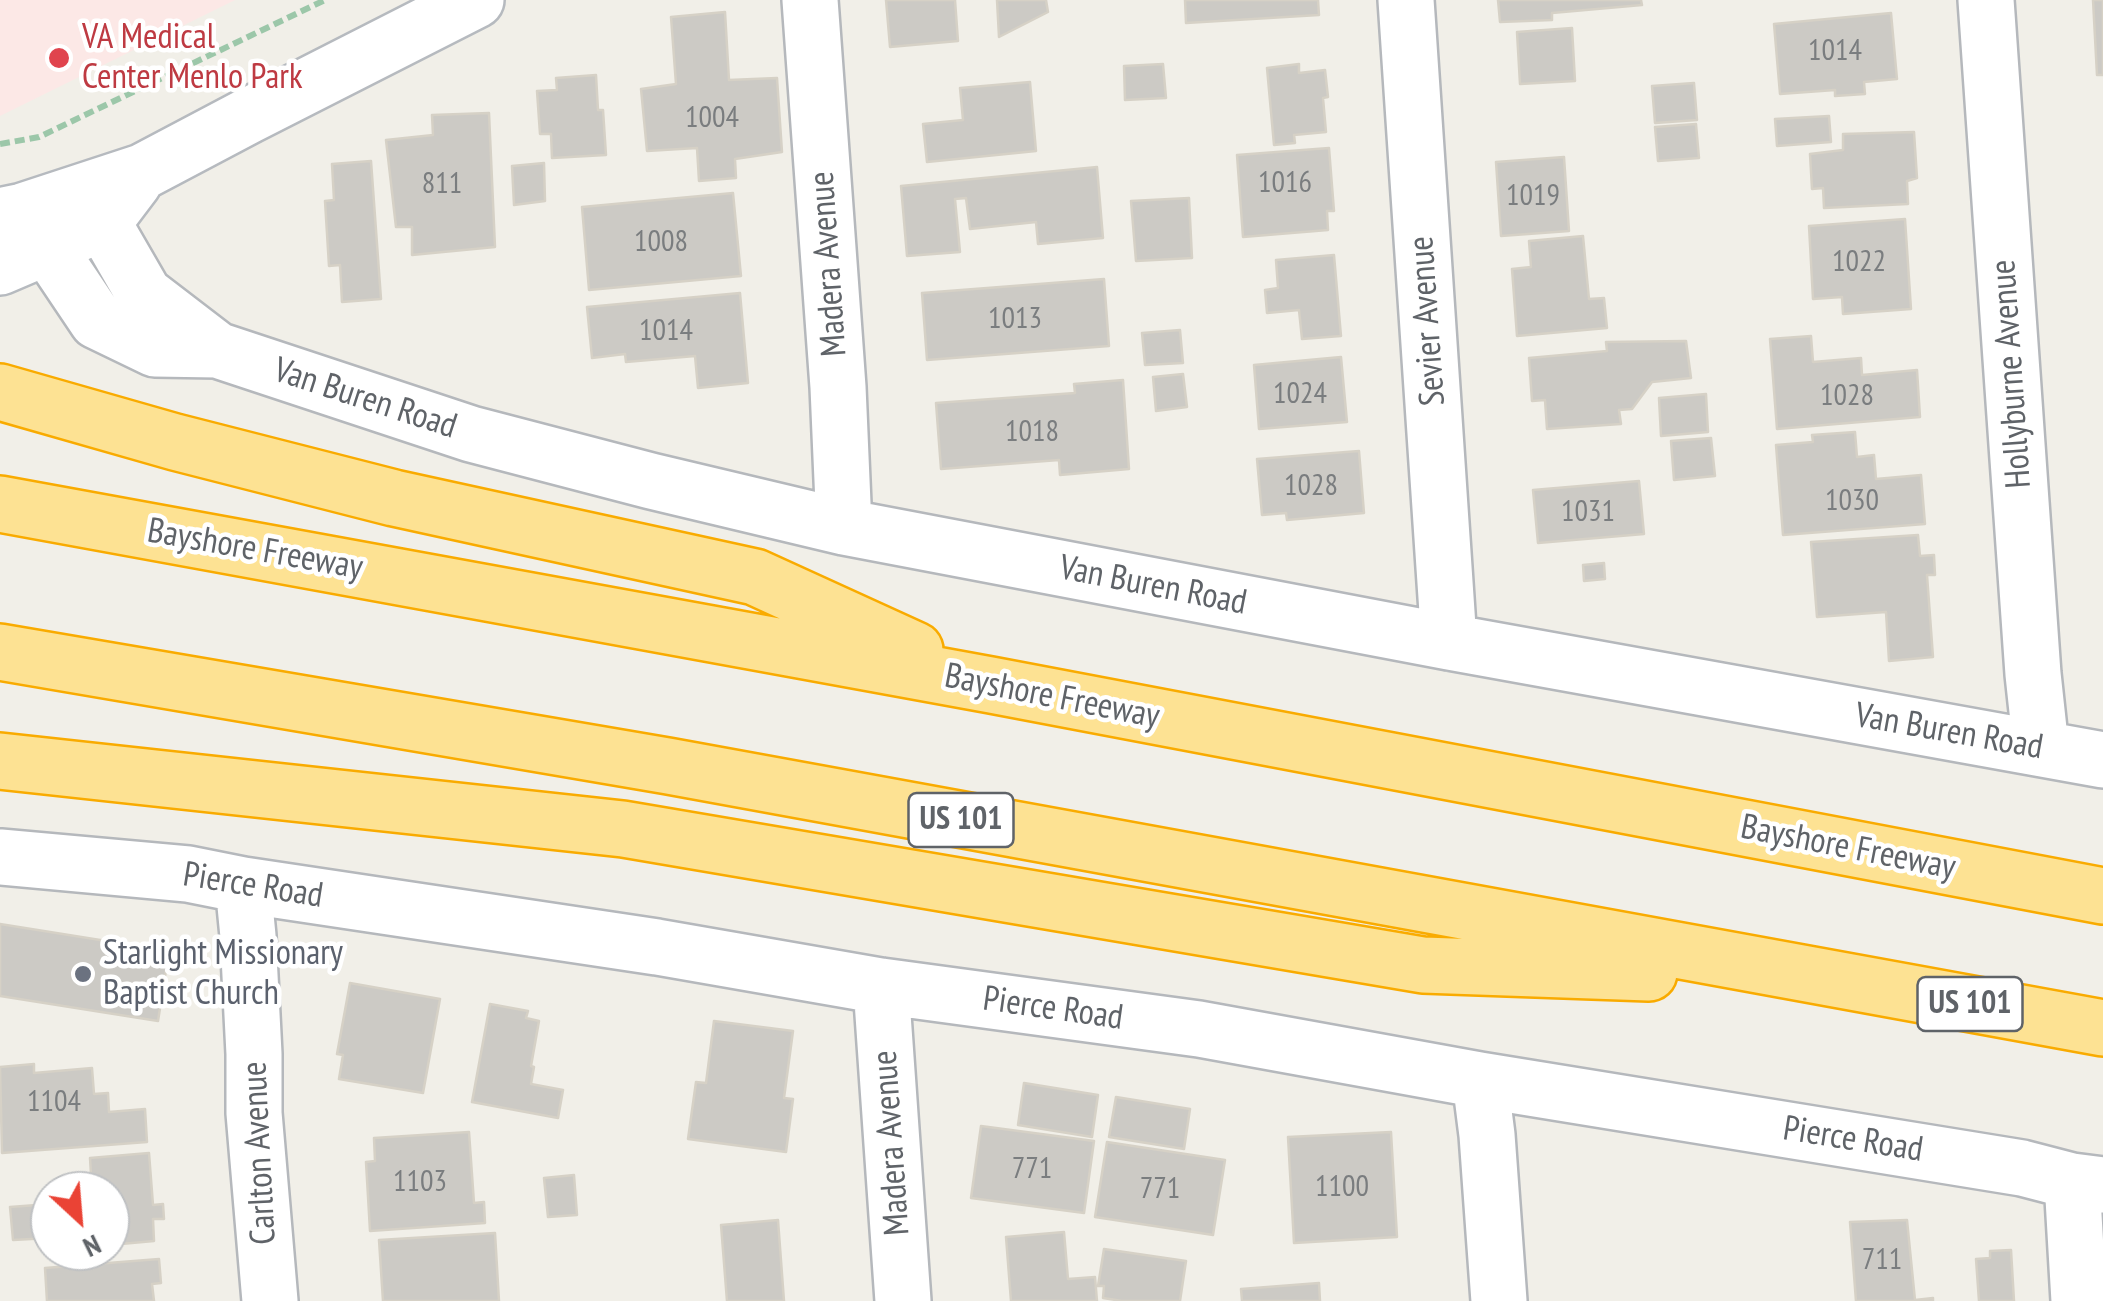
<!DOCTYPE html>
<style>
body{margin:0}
#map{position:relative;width:2103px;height:1301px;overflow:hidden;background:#f1efe8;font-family:"PT Sans Narrow",sans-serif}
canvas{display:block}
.north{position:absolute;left:30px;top:1171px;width:100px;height:100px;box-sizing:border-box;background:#fff;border:2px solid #bfc1c3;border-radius:50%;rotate:154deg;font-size:28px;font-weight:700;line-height:40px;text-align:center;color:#5f6368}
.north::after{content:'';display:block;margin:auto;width:35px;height:45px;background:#ea4335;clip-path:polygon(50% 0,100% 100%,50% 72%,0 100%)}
</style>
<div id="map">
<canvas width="2103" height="1301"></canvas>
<div class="north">N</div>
</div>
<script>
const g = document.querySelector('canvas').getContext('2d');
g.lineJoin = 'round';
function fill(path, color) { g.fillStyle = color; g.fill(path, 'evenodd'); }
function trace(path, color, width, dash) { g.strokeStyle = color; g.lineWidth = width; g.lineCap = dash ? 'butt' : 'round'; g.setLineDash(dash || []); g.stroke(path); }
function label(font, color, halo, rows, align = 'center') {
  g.font = font + ' "PT Sans Narrow",sans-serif'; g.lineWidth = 9; g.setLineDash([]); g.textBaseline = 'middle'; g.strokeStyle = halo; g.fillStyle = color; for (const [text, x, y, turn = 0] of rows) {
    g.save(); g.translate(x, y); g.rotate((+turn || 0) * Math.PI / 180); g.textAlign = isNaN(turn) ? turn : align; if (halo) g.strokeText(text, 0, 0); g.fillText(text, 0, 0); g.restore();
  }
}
const medical = new Path2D(`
 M0 0H235L0 116Z`);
const building = new Path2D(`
 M886 0H955L958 41 890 47Z
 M997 0H1046L1048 12 999 37Z
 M1185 0H1318L1319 15 1186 23Z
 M1498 0H1641L1642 5 1552 13V20L1500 22Z
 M2093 0H2103V75H2097Z
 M725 12 729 80 777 78 782 152 735 159 736 178 699 181 697 148 647 151 641 89 676 84 671 17Z
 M1891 13 1897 79 1864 82 1865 94 1835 96V90L1780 94 1774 24Z
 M1572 28 1575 81 1520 84 1517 32Z
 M1163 64 1166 98 1125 100 1124 66Z
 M1299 64V73L1325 70 1328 97 1323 98 1326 132 1294 135 1295 143 1274 145 1267 68Z
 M596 75 598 110H603L606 155 552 158 551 134H540L537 91 557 90 556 78Z
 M1030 82 1036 151 927 162 923 124 963 120 960 88Z
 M1694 83 1697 120 1655 123 1652 86Z
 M489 113 495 247 412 255V227H396L386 140 433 135 432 115Z
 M1829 116 1831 142 1777 146 1775 119Z
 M1696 124 1699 158 1658 161 1655 127Z
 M1914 132 1917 178 1907 181 1908 204 1824 208 1823 188 1812 189 1810 154 1843 150V134Z
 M1329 148 1334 211H1327L1328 230 1243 237 1237 155Z
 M1564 157 1569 231 1501 236 1496 162Z
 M371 161 381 299 342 302 340 265 329 266 325 201 334 200 332 164Z
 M544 163 545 201 514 205 512 166Z
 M1097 167 1103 238 1038 244 1036 222 970 229 966 198 955 199 960 252 907 256 901 186Z
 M733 193 741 276 589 290 582 207Z
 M1189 198 1192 258 1136 261 1131 201Z
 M1905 219 1911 309 1843 314 1842 297 1813 299 1809 226Z
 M1583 236 1589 299 1604 298 1607 328 1517 336 1512 269 1531 267 1529 241Z
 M1334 255 1341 336 1302 339 1299 310 1267 313 1265 290 1278 288 1276 260Z
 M1104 279 1109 346 927 360 922 293Z
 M740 293 748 383 698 388 695 356 626 362 625 354 592 358 587 307Z
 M1180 330 1183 363 1145 365 1142 333Z
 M1811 336 1813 362 1861 358 1862 375 1917 370 1920 417 1777 429 1770 339Z
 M1686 341 1691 378 1652 382 1632 409 1619 410 1621 424 1547 429 1545 400 1532 401 1529 358 1607 351 1606 342Z
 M1341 357 1347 422 1259 429 1254 365Z
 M1183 374 1187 407 1156 411 1153 377Z
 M1123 380 1129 469 1060 475 1059 460 941 469 936 403 1075 393 1074 384Z
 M1706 394 1708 432 1661 436 1659 398Z
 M1855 432 1857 457 1874 455 1876 479 1921 475 1925 524 1783 535 1776 445 1813 442 1812 435Z
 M1711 438 1715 476 1674 480 1671 441Z
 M1359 451 1364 513 1287 520 1286 513 1262 515 1257 459Z
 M1639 481 1644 534 1538 543 1533 490Z
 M1918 535 1920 556 1934 555 1935 575H1927L1933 657 1889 661 1886 612 1817 617 1811 542Z
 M1604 563 1605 579 1584 581 1583 565Z
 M0 924 169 951 158 1021 0 996Z
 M350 983 440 999 423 1093 339 1079 343 1055 337 1054Z
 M490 1004 528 1011 526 1018 539 1021 531 1066 534 1067 531 1084 563 1090 558 1118 472 1102Z
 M714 1021 793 1031 784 1098 793 1099 786 1152 688 1139 696 1082 706 1083Z
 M34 1064V1073L92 1068 94 1094 108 1093 109 1112 145 1109 147 1142 2 1153 0 1067Z
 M1024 1083 1098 1095 1092 1137 1018 1125Z
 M1116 1097 1190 1109 1184 1149 1109 1137Z
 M981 1126 1094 1141 1084 1213 971 1198Z
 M469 1132 474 1203 484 1202 485 1223 370 1231 366 1162 375 1161 374 1138Z
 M1391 1132 1397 1237 1294 1243 1288 1137Z
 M1107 1142 1225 1160 1213 1235 1095 1217Z
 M149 1153 153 1205 163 1204 164 1219H153L154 1241 110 1245V1191H92L90 1158Z
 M574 1175 577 1215 548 1217 544 1178Z
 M50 1204V1238L13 1240 10 1207Z
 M778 1220 784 1301H727L721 1225Z
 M1907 1220 1915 1300 1933 1298V1301H1856L1850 1222Z
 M1064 1232 1068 1279 1095 1277 1097 1301H1011L1006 1237Z
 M495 1233 499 1301H383L379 1240Z
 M1104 1249 1186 1261 1180 1301H1122L1103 1298 1104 1286H1098Z
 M2011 1250 2014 1301H1979L1976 1259 1990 1258V1251Z
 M159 1259 161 1283 152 1284 154 1301H47L45 1268Z
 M1319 1283 1320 1301H1242L1241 1289Z`);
const path = new Path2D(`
 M0 144 39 137 325 0`);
const street = new Path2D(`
 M810 0 838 387 844 527
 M1406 0 1449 642
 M1986 0 2033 674 2041 748
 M103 223 144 294 217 350
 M48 248 97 321 155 349 217 350 471 434 651 481 844 527 1449 642 2103 760
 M0 857 188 874 243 885 657 947 881 986 1199 1029 1480 1080 2022 1168 2072 1181 2103 1185
 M243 885 248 936 254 1054V1113L270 1301
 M881 986 903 1301
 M1480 1080 1487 1135 1499 1301
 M2072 1181 2079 1301`);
const secondary = new Path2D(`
 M0 216 23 211 142 172 248 116 476 0
 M0 267 103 223 134 182`);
const highway = new Path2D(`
 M0 392 175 442 394 498 755 577 915 650
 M0 504 991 685 2103 896
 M0 652 668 766 2103 1028
 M0 761 623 829 1423 965 1649 973`);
const markers = [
 [59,58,12,"#e0444e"],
 [83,974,10,"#6b7280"]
];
const numberNames = [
 ["1014",1835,51],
 ["1004",712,118],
 ["1016",1285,183],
 ["811",442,184],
 ["1019",1533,196],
 ["1008",661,242],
 ["1022",1859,262],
 ["1013",1015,319],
 ["1014",666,331],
 ["1024",1300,394],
 ["1028",1847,396],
 ["1018",1032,432],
 ["1028",1311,486],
 ["1030",1852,501],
 ["1031",1588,512],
 ["1104",54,1102],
 ["771",1032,1169],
 ["1103",420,1182],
 ["1100",1342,1187],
 ["771",1160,1189],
 ["711",1882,1260]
];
const shields = [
 [961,820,105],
 [1970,1004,105]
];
const shieldNames = [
 ["US 101",961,820],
 ["US 101",1970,1004]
];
const healthNames = [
 ["VA Medical",82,38],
 ["Center Menlo Park",82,78]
];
const streetNames = [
 ["Madera Avenue",829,264,-94],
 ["Sevier Avenue",1428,321,-94],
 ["Hollyburne Avenue",2012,374,-94],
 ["Van Buren Road",365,399,18],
 ["Bayshore Freeway",255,550,10],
 ["Van Buren Road",1153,586,11],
 ["Bayshore Freeway",1052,697,11],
 ["Van Buren Road",1949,732,10],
 ["Bayshore Freeway",1848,848,11],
 ["Pierce Road",253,886,9],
 ["Pierce Road",1053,1009,8],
 ["Pierce Road",1853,1140,9],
 ["Madera Avenue",892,1143,-94],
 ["Carlton Avenue",260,1153,-93]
];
const worshipNames = [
 ["Starlight Missionary",103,954],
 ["Baptist Church",103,994]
];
fill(medical, '#fce8e6');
fill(building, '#cccac5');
trace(building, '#d6d1c6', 2.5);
trace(street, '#b5b8bc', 60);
trace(secondary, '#b6babf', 60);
trace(highway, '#f9ab00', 60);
trace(path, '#9cc7a9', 6, [10, 5]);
trace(street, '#fff', 55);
trace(secondary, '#fff', 55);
trace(highway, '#fde293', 55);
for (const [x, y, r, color] of markers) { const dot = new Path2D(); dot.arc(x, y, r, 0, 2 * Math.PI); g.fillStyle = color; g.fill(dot); trace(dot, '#fff', 4); }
label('30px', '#7a7d7f', null, numberNames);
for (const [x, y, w] of shields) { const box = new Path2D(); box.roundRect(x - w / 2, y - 27, w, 54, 8); g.fillStyle = '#fff'; g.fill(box); trace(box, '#5f6368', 2.5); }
label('bold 32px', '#5f6368', null, shieldNames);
label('35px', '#be3a42', '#fff', healthNames, 'left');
label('35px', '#5f6368', '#fff', streetNames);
label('35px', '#5b616d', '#fff', worshipNames, 'left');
</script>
